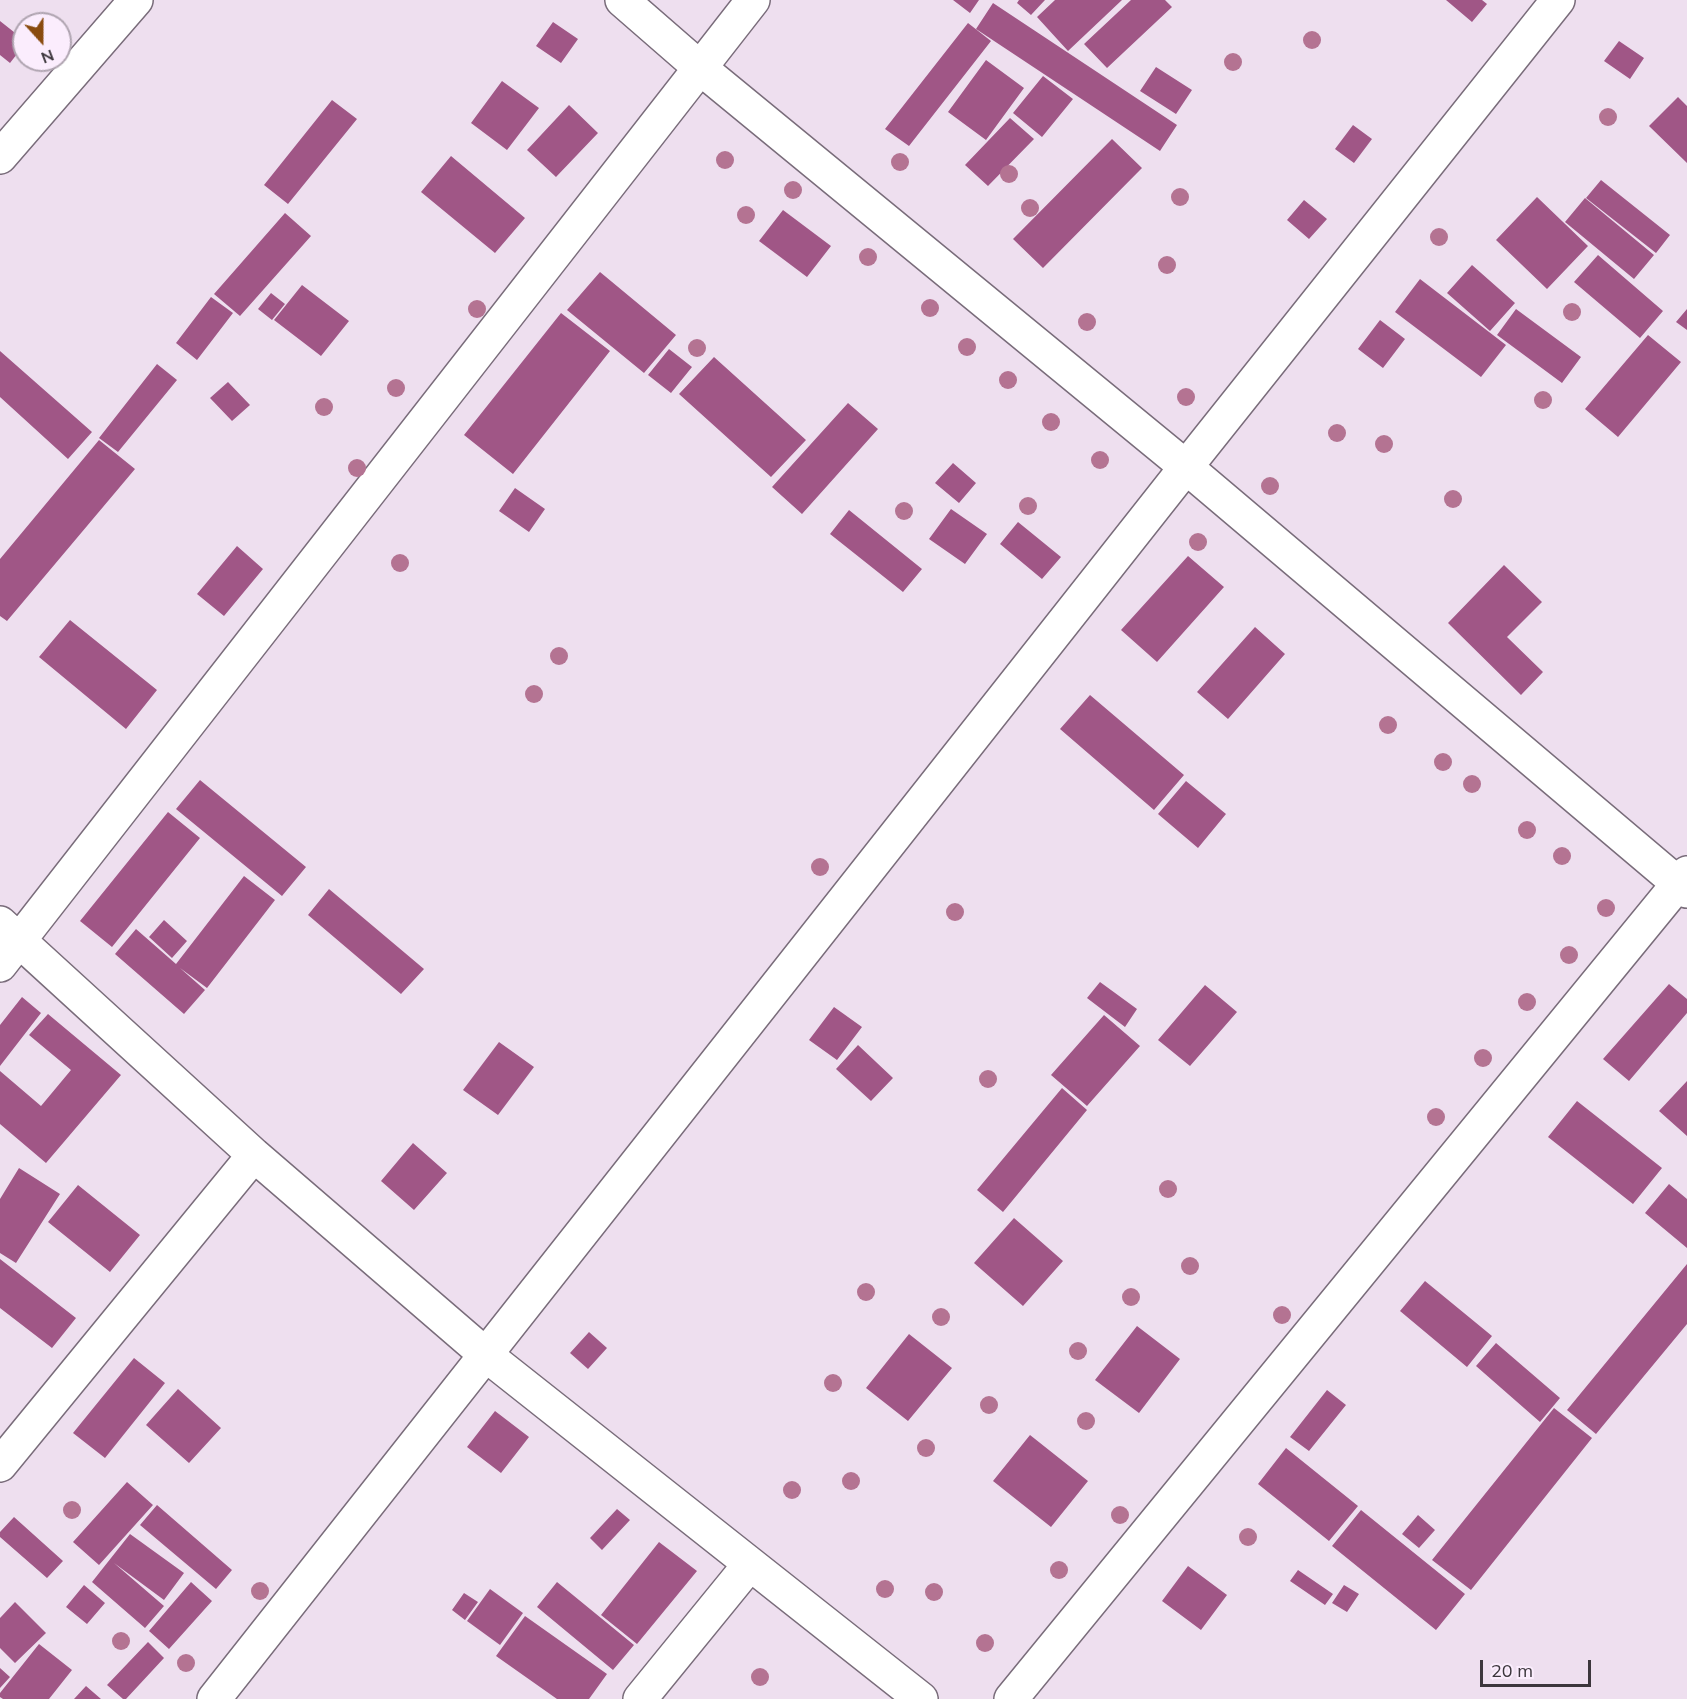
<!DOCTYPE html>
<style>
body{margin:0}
#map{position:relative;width:1687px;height:1699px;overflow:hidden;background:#eedfef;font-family:Mulish,sans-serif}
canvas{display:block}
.north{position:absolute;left:12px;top:12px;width:60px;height:60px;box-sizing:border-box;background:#fbedfd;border:2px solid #afa4b0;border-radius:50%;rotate:159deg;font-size:16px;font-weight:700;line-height:24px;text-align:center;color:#3c363c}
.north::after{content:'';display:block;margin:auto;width:21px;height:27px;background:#894b0e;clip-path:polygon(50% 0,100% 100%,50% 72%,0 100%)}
.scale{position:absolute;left:1480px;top:1660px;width:111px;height:27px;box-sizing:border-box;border:3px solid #3c363c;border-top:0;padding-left:8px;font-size:18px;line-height:21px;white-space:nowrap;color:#3c363c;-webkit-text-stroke:4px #fbedfd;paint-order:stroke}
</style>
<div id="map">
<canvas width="1687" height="1699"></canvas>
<div class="north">N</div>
<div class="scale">20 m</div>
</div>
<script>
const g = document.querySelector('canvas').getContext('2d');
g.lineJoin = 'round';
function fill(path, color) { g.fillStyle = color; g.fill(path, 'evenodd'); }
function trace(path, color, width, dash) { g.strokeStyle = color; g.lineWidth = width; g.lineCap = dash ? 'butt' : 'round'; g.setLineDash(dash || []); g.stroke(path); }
const building = new Path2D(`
 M953 0H979L970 13Z
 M1019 0H1045L1031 15 1017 3Z
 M1055 0H1122L1068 51 1037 17Z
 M1131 0H1165L1172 7 1107 68 1084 44Z
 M1446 0H1482L1487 4 1472 22Z
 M993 3 1177 125 1160 151 976 29Z
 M0 21 24 40V45L10 63 0 55Z
 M553 22 578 39 561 63 536 46Z
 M968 23 991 41 909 146 885 129Z
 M1619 41 1644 58 1630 79 1604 61Z
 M986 60 1024 88 986 140 948 112Z
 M1156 67 1192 90 1176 114 1140 91Z
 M1043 76 1073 99 1042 137 1013 113Z
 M502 81 539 108 507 150 471 123Z
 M1678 97 1687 106V163L1649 126Z
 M332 100 357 119 288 204 264 185Z
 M569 105 598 133 556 177 527 150Z
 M1010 118 1034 139 988 186 965 165Z
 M1353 125 1372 139 1354 163 1335 149Z
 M1112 139 1142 168 1043 268 1013 239Z
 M451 156 525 218 495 253 421 192Z
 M1601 180 1670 235 1656 253 1586 198Z
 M1537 197 1588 246 1547 289 1496 240Z
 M1585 198 1654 255 1634 279 1565 222Z
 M1304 200 1327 219 1309 239 1287 220Z
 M783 210 831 246 807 277 759 241Z
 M285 213 311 236 240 316 214 294Z
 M1598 255 1663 311 1640 338 1574 282Z
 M1472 265 1515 303 1490 331 1447 293Z
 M600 272 676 335 644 373 567 310Z
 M1420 279 1506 345 1481 377 1395 312Z
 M302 285 349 321 321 356 274 320Z
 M271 293 285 304 272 320 258 309Z
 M211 297 233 313 197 360 176 343Z
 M1516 309 1581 357 1562 383 1497 335Z
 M1687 309V330L1676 322Z
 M561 313 610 351 513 474 464 435Z
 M1380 320 1405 339 1383 368 1358 349Z
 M1648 335 1681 362 1618 437 1585 409Z
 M669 349 692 367 671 393 648 375Z
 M0 351 92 432 68 459 0 397Z
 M714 357 806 440 771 477 679 394Z
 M157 364 177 380 118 452 99 438Z
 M228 382 250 405 232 421 210 398Z
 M848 403 878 429 802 514 772 487Z
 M99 440 135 469 7 621 0 616V559Z
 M953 463 976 483 959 503 935 483Z
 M515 488 545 509 529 532 499 511Z
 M951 509 987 534 965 564 929 539Z
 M849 510 922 569 903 592 830 534Z
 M1018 522 1061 557 1042 579 1000 544Z
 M237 546 263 569 224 616 197 594Z
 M1188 556 1224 587 1157 662 1121 630Z
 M1504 565 1542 602 1507 637 1543 672 1521 695 1448 623Z
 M70 620 157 690 126 729 39 657Z
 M1255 627 1285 654 1228 719 1197 692Z
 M1090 695 1184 775 1154 810 1060 729Z
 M200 780 306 867 282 896 176 809Z
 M1186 781 1226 814 1198 848 1158 814Z
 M168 812 200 838 112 947 80 921Z
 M244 876 275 900 207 988 180 968 205 990 184 1014 115 954 136 929 176 964Z
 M329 889 424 969 401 994 308 915Z
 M164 920 187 941 172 958 149 937Z
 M1100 982 1137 1009 1125 1027 1087 998Z
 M1669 984 1687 999V1013L1629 1081 1603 1059Z
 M1205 985 1237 1012 1190 1066 1158 1040Z
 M22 997 41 1013 0 1066V1025Z
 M834 1007 862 1027 837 1060 809 1040Z
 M48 1014 121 1075 46 1163 0 1124V1071L41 1106 71 1070 29 1035Z
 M1104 1015 1140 1046 1087 1106 1051 1075Z
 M499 1042 534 1067 498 1115 463 1090Z
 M858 1045 893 1078 871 1101 836 1069Z
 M1687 1081V1136L1659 1111Z
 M1062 1088 1087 1110 1003 1212 977 1190Z
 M1577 1101 1662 1168 1633 1204 1548 1137Z
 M413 1143 447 1173 414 1210 381 1181Z
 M19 1168 60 1194 16 1263 0 1253V1199Z
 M1669 1184 1687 1199V1248L1645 1213Z
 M78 1185 140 1235 110 1272 48 1222Z
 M1014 1218 1063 1261 1023 1306 974 1263Z
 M0 1259 76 1318 52 1348 0 1308Z
 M1687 1264V1324L1596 1434 1567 1410Z
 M1425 1281 1492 1336 1467 1367 1400 1311Z
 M1137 1326 1180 1359 1139 1413 1095 1380Z
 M589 1332 607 1348 588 1369 570 1353Z
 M909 1334 952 1368 908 1421 866 1388Z
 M1496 1343 1560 1398 1540 1422 1476 1366Z
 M134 1358 165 1383 105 1458 73 1433Z
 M178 1389 221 1428 189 1463 146 1425Z
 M1327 1390 1346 1405 1309 1451 1290 1437Z
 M1554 1408 1592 1438 1471 1590 1432 1560Z
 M495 1411 529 1437 501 1473 467 1447Z
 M1030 1435 1088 1481 1051 1527 993 1481Z
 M1286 1448 1358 1506 1329 1541 1258 1484Z
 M127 1482 153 1505 99 1565 73 1542Z
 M157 1505 232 1570 216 1589 140 1525Z
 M617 1509 630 1520 602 1550 590 1538Z
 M1361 1510 1465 1594 1436 1630 1332 1546Z
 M1418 1515 1435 1530 1419 1548 1402 1534Z
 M14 1517 63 1561 47 1578 0 1537V1532Z
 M130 1534 184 1573 164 1600 114 1563 164 1606 145 1628 92 1582Z
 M659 1542 697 1571 637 1644 601 1615Z
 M1188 1566 1227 1595 1201 1630 1162 1601Z
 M1298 1570 1333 1594 1325 1605 1290 1581Z
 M191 1582 212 1601 169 1649 149 1631Z
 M557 1582 634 1645 613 1670 537 1607Z
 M84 1585 105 1603 87 1624 66 1607Z
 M1344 1585 1359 1594 1347 1612 1332 1603Z
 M490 1589 523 1613 500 1645 467 1621Z
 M464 1593 478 1602 465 1620 452 1610Z
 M15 1602 46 1633 15 1663 0 1648V1618Z
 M525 1616 607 1674 589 1699H557L496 1656Z
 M148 1642 164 1658 126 1699H123L107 1685Z
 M39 1644 72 1670 49 1699H3L0 1697V1693Z
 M0 1668 10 1677 0 1688Z
 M86 1686 101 1699H74Z`);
const minor = new Path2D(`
 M622 0 699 67 1186 467 1687 891
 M0 157 136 0
 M0 923 254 1155 486 1355 921 1699
 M0 965 753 0
 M0 1465 254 1155
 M214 1699 1186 467 1558 0
 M640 1699 750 1564
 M1011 1699 1687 873`);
const trees = [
 [1312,40],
 [1233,62],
 [1608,117],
 [725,160],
 [900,162],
 [1009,174],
 [793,190],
 [1180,197],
 [1030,208],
 [746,215],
 [1439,237],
 [868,257],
 [1167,265],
 [930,308],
 [477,309],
 [1572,312],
 [1087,322],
 [967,347],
 [697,348],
 [1008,380],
 [396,388],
 [1186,397],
 [1543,400],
 [324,407],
 [1051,422],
 [1337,433],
 [1384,444],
 [1100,460],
 [357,468],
 [1270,486],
 [1453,499],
 [1028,506],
 [904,511],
 [1198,542],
 [400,563],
 [559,656],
 [534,694],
 [1388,725],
 [1443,762],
 [1472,784],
 [1527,830],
 [1562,856],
 [820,867],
 [1606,908],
 [955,912],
 [1569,955],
 [1527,1002],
 [1483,1058],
 [988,1079],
 [1436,1117],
 [1168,1189],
 [1190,1266],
 [866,1292],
 [1131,1297],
 [1282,1315],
 [941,1317],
 [1078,1351],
 [833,1383],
 [989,1405],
 [1086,1421],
 [926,1448],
 [851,1481],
 [792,1490],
 [72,1510],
 [1120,1515],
 [1248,1537],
 [1059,1570],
 [885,1589],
 [260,1591],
 [934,1592],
 [121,1641],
 [985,1643],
 [186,1663],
 [760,1677]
];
fill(building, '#a05686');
trace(minor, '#796c7a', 36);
trace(minor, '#fff', 33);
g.fillStyle = '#b47392';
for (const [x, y] of trees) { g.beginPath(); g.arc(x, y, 9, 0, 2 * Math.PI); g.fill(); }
</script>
